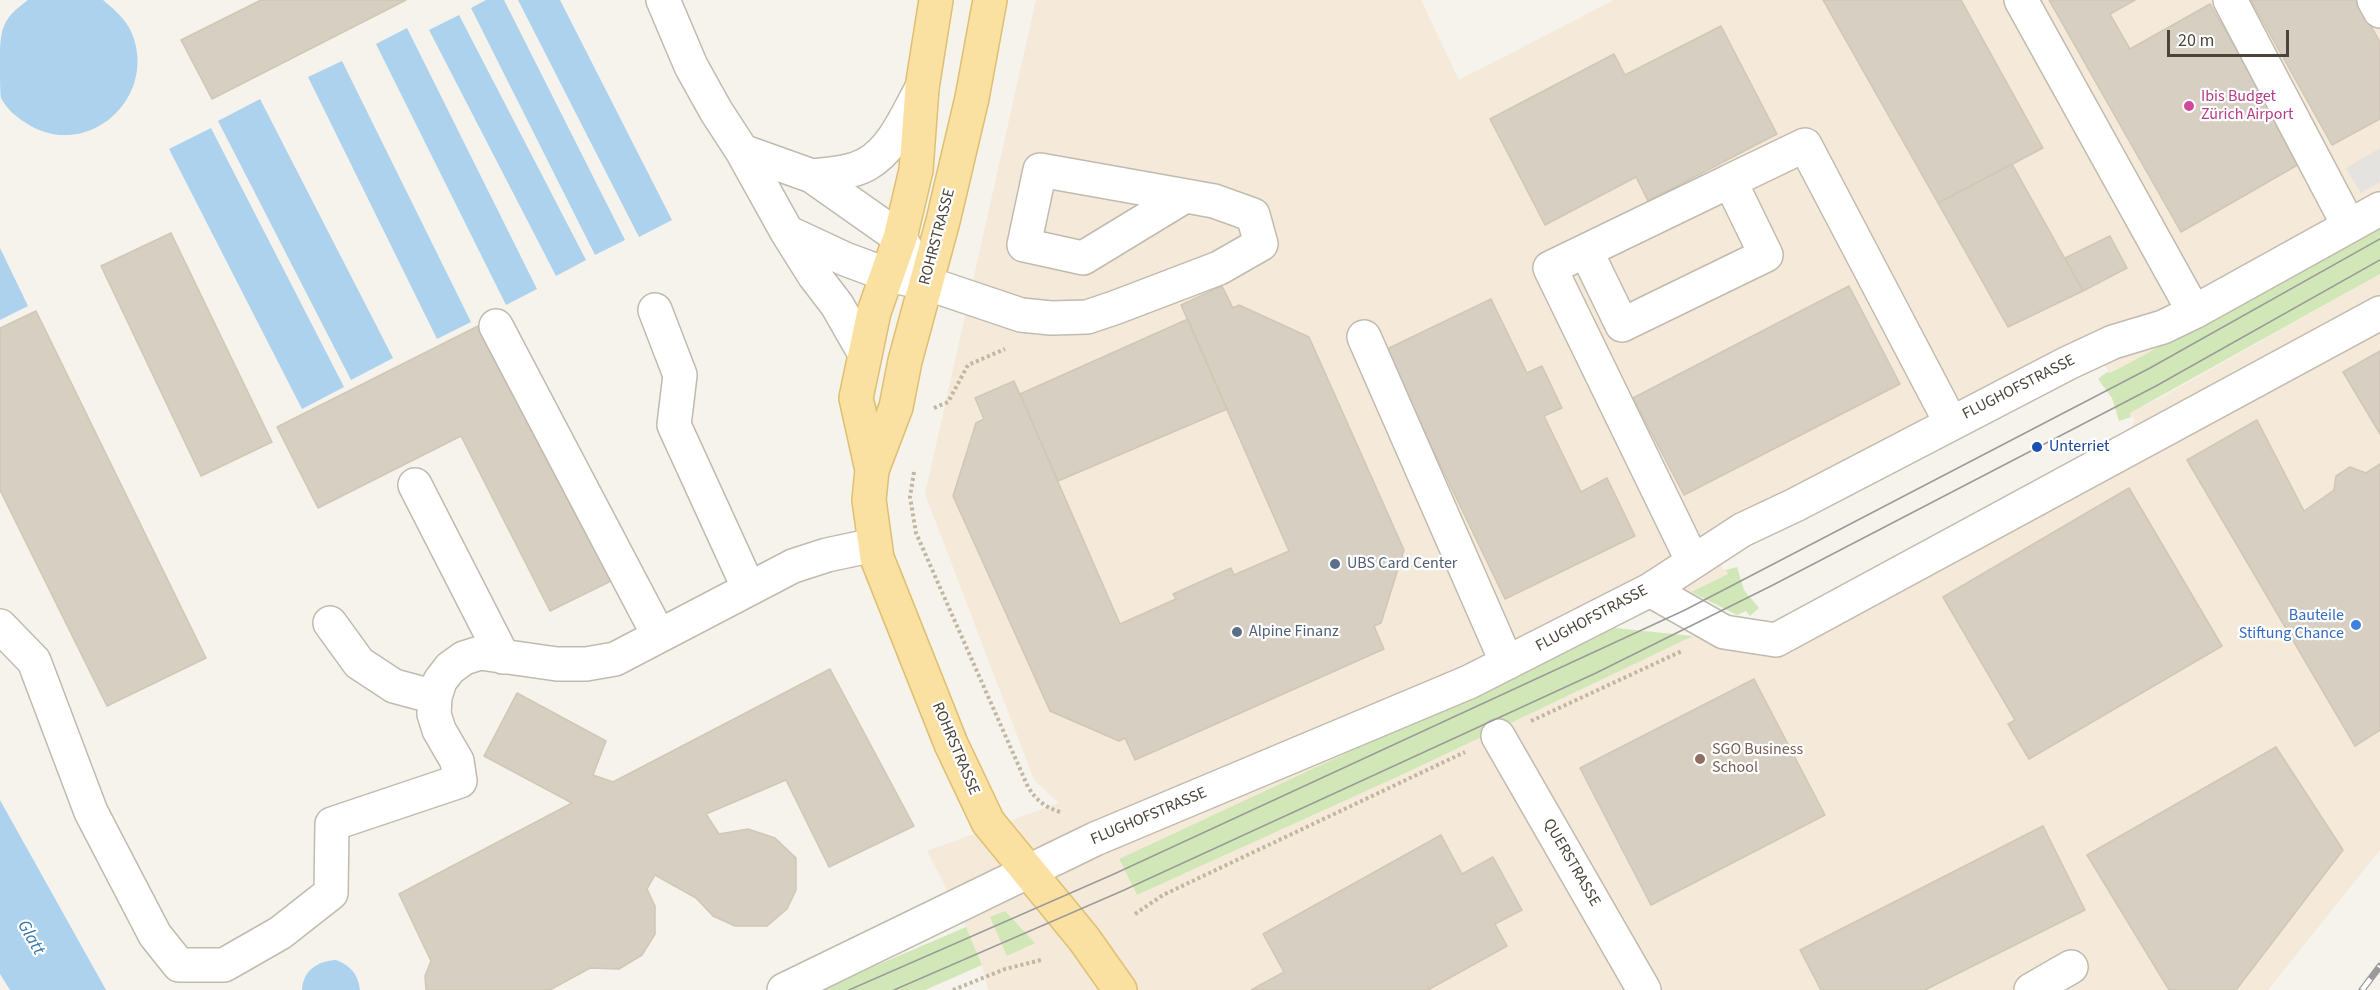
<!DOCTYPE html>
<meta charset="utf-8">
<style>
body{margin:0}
#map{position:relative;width:2380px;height:990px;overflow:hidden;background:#f5f3ec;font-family:"Source Sans 3",sans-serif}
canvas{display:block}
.scale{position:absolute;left:2167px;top:30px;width:122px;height:27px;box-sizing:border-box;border:3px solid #4a443a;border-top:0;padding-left:8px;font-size:18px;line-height:21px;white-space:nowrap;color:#4a443a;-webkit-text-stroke:4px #fff;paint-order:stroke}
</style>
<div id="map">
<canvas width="2380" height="990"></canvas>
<div class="scale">20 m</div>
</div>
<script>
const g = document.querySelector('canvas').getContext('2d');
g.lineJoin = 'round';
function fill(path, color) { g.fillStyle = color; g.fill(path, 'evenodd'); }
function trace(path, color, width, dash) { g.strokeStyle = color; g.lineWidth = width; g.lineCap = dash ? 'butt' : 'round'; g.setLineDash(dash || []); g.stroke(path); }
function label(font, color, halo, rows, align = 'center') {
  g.font = font + ' "Source Sans 3",sans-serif'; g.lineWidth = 4.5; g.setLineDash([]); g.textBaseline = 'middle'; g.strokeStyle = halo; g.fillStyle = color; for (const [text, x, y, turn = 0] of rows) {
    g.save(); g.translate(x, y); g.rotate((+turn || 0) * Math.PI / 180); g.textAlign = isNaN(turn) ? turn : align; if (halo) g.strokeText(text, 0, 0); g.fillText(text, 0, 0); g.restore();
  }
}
const commercial = new Path2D(`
 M1036 0H1421L1459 80 1614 0H2380V224L2109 374 2106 366 2086 364 1731 548 1722 566V569L1726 570 1729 574 1119 860 1137 895 1408 772 1737 615 1768 623 2126 438 2135 420 2129 413 2162 397 2380 274V850L2268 990H988L982 965 966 927 927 851 1059 803 1034 780 925 494Z`);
const green = new Path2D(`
 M2380 224V274L2130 413 2131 417 2119 421 2112 398 2098 379 2107 372 2110 373 2133 361Z
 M1737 567 1744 590 1759 608 1750 616 1746 611 1737 615 1691 592 1728 574 1726 570Z
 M1615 628 1693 636 1408 772 1137 895 1119 859Z
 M1005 911 1035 943 1007 956 990 917Z
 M966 927 982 965 925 990H819Z`);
const parking = new Path2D(`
 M2380 148V182L2361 193 2346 168Z`);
const water = new Path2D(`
 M28 0H103C116 11 129 22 134 39 154 103 84 161 26 123 16 117 7 109 1 98 0 90 0 75 0 66 0 31 0 20 28 0Z
 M486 0H504L625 240 595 255 471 8Z
 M518 0H560L672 220 639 237Z
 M459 15 586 260 556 276 429 30Z
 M407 28 537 289 506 305 376 44Z
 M342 61 471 322 437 339 308 77Z
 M260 99 393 358 351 380 218 121Z
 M211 128 344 387 302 409 169 149Z
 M0 248 28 306 0 320Z
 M0 800 106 990H10L0 974Z
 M336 960C351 966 358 974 360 990H302C303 970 318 961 336 960Z`);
const building = new Path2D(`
 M261 0H406L212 99 181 40Z
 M1823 0H1961L2043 148 1938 203Z
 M2049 0H2135L2110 14 2130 49 2210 4 2301 163 2181 232Z
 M2251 0H2356L2380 42V119L2332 145Z
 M1721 26 1777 134 1648 201 1636 177 1545 225 1490 119 1614 54 1625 75Z
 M2012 164 2083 291 2008 327 1938 203Z
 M171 233 272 442 201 476 101 266Z
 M2110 236 2127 268 2083 291 2065 258Z
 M1222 286 1233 308 1239 305 1309 337 1404 550 1381 623 1374 626 1384 649 1135 760 1125 738 1119 741 1050 711 953 496 976 423 984 419 975 398 1014 381 1120 624 1176 599 1173 594 1231 568 1234 575 1289 551 1181 305Z
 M1849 286 1900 384 1684 495 1633 398Z
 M1491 299 1527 373 1542 366 1562 408 1544 416 1581 492 1607 478 1635 536 1505 599 1385 350Z
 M36 311 206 658 107 706 0 490V328Z
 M1188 319 1227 409 1058 481 1020 394Z
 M480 325 611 581 550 611 461 436 318 508 277 427Z
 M2380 351V434L2343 372Z
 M2257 420 2304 511 2334 490 2336 476 2350 467 2366 473 2380 464V730L2355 746 2187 460Z
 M2129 488 2222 646 2029 759 2008 724 2015 720 1943 597Z
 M830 669 914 826 829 867 786 780 706 814 719 834 748 829 775 838 796 858V890L787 909 767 926H735L713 916 696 898 655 875 647 889 655 906V934L642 955 619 969 590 968 550 990H426L425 976 431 961 399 894 572 803 484 756 517 693 606 741 593 775 613 782Z
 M1754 679 1825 815 1651 905 1580 768Z
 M2276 747 2343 850 2236 990H2169L2087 855Z
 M2043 826 2085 910 1925 990H1821L1800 950Z
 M1441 835 1462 874 1493 857 1522 910 1495 924 1507 946 1428 990H1251L1284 972 1263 934Z`);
const path = new Path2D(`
 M934 408 948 402 968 365 1005 349
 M914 472 910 497 916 533 1028 787C1037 801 1045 807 1060 812
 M1531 721 1682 651
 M1135 914 1163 895 1465 752
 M953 990 1005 969 1041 960`);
const minor = new Path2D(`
 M663 0 691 66 716 111 742 151 787 232 814 275 837 305 865 354
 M2021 0 2194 312
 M2230 0 2349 226
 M2374 0 2380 11
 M742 151 812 176 900 238 913 261
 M812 176C830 174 851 173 867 164 894 149 907 114 922 88
 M1730 181 1805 145 1951 423
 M787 232 845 259 888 275 926 283 1021 315 1051 318 1087 317 1114 308 1219 268 1261 244 1253 215 1214 201 1040 170 1024 245 1083 258 1185 196
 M1586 251 1622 325 1766 255 1730 181 1550 268 1693 562
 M655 310 680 375 674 425 749 589
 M496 326 659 636
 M1364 337 1507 663
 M415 485 503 657
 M1650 590 1724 632 1776 640 2380 313
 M330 623 359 663 394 686 435 697
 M0 626 34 661 91 812 155 935 179 965H224L280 933 331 893 332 824 460 781 457 761 439 730 434 714 435 697 440 681 450 668 464 658 480 653 557 664H586L615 659 793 566 827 555 874 545
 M1498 736 1644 990
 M784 990 1095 839 1469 682 1650 590 1742 530 1795 505 2068 363 2113 342 2163 327 2194 312 2380 209
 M2031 990 2071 967`);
const major = new Path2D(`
 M990 0 972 98 943 221 905 361 896 407 872 470 869 500 877 558 951 744 988 822 1084 939 1120 990
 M872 470 856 398 874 312 900 238 916 170 922 88 936 0`);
const tram = new Path2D(`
 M849 990 1114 874 1685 610 2150 368 2380 239
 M894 990 1122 891 1596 673 1771 586 2156 386 2380 260`);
const rail = new Path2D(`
 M2362 990 2380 966`);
const markers = [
 [2189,106,6,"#d1479c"],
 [2037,447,6,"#1a4fb4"],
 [1335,564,6,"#5c6f8a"],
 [2356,625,6,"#3f7fe0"],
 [1237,632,6,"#5c6f8a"],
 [1700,759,6,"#8d6e63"]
];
const hotelNames = [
 ["Ibis Budget",2201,97],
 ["Zürich Airport",2201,115]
];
const streetNames = [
 ["ROHRSTRASSE",938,237,-75],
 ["FLUGHOFSTRASSE",2019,388,-27],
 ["FLUGHOFSTRASSE",1592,619,-28],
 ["ROHRSTRASSE",955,749,67],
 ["FLUGHOFSTRASSE",1149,817,-23],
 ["QUERSTRASSE",1571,863,60]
];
const transitNames = [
 ["Unterriet",2049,447]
];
const serviceNames = [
 ["UBS Card Center",1347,564],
 ["Alpine Finanz",1249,632]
];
const shopNames = [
 ["Bauteile",2344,616],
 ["Stiftung Chance",2344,634]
];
const educationNames = [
 ["SGO Business",1712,750],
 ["School",1712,768]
];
const waterNames = [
 ["Glatt",30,938,60]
];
fill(commercial, '#f5ead9');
fill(green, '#d1e7b7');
fill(parking, '#e4e3e0');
fill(water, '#acd2ee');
fill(building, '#d6cfc2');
trace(building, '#d1c7b5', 1.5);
trace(minor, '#c1baaf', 36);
trace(major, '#dfbf70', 36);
trace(path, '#c2b6a1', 4, [3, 3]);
trace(minor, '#fff', 33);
trace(major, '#fae1a1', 33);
trace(tram, '#9a9a9a', 1.5);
trace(rail, '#9a9a9a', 7);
trace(rail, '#fff', 4.5, [14]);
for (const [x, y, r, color] of markers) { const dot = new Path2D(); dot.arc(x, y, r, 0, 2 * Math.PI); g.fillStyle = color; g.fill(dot); trace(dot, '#fff', 2); }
label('16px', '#b23c85', '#fff', hotelNames, 'left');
label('16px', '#4a443a', '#fff', streetNames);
label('16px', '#164399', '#fff', transitNames, 'left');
label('16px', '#4e5e75', '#fff', serviceNames, 'left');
label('16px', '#366cbe', '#fff', shopNames, 'right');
label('16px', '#785e54', '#fff', educationNames, 'left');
label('italic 18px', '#3477aa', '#fff', waterNames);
</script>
